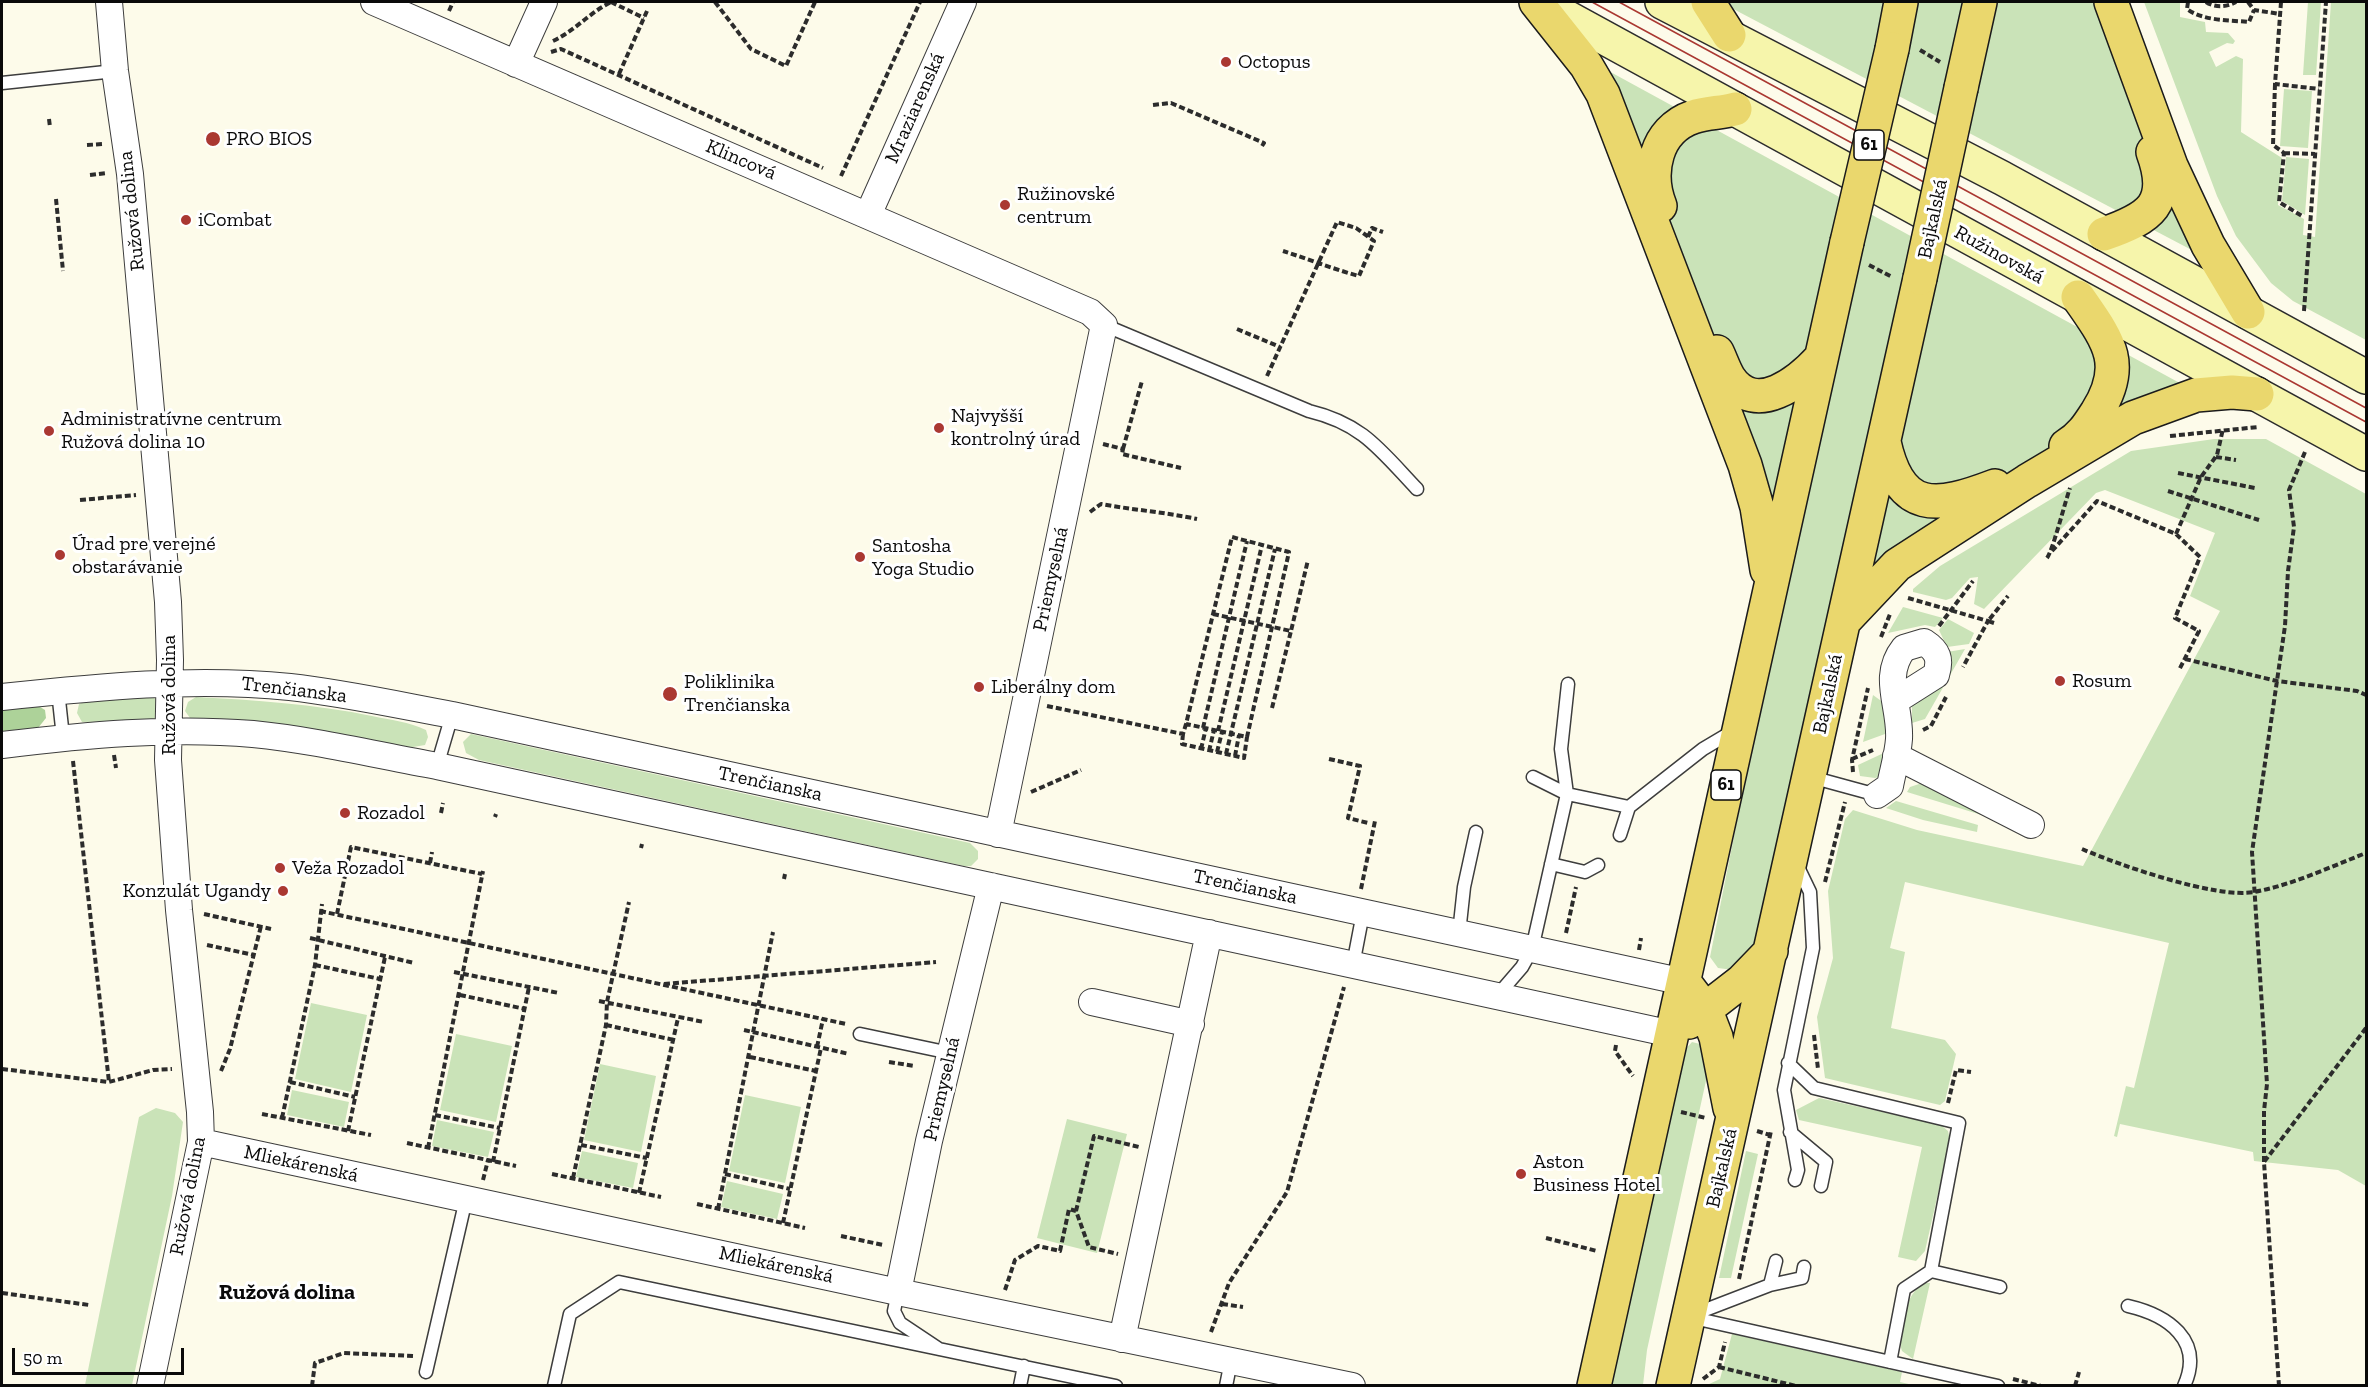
<!DOCTYPE html>
<meta charset="utf-8">
<style>
body{margin:0}
#map{position:relative;width:2368px;height:1387px;overflow:hidden;background:#fdfbea;font-family:"Zilla Slab",serif}
canvas{display:block}
.frame{position:absolute;inset:0;border:3px solid #0a0a0a;pointer-events:none}
.scale{position:absolute;left:12px;top:1348px;width:172px;height:27px;box-sizing:border-box;border:3px solid #0a0a0a;border-top:0;padding-left:8px;font-size:18px;line-height:21px;white-space:nowrap;color:#0a0a0a;-webkit-text-stroke:4px #fff;paint-order:stroke}
</style>
<div id="map">
<canvas width="2368" height="1387"></canvas>
<div class="frame"></div>
<div class="scale">50 m</div>
</div>
<script>
const g = document.querySelector('canvas').getContext('2d');
g.lineJoin = 'round';
function fill(path, color) { g.fillStyle = color; g.fill(path, 'evenodd'); }
function trace(path, color, width, dash) { g.strokeStyle = color; g.lineWidth = width; g.lineCap = dash ? 'butt' : 'round'; g.setLineDash(dash || []); g.stroke(path); }
function label(font, color, halo, rows, align = 'center') {
  g.font = font + ' "Zilla Slab",serif'; g.lineWidth = 6; g.setLineDash([]); g.textBaseline = 'middle'; g.strokeStyle = halo; g.fillStyle = color; for (const [text, x, y, turn = 0] of rows) {
    g.save(); g.translate(x, y); g.rotate((+turn || 0) * Math.PI / 180); g.textAlign = isNaN(turn) ? turn : align; if (halo) g.strokeText(text, 0, 0); g.fillText(text, 0, 0); g.restore();
  }
}
const green = new Path2D(`
 M1720 2H2107L2205 257Z
 M2144 2H2180V17L2205 22 2206 32 2228 33 2235 41 2233 44 2227 43 2209 52 2216 67 2236 56 2243 59 2241 132 2282 158 2278 205 2304 219 2303 235 2315 237 2331 2H2366V340L2293 301 2271 283 2236 236 2217 196Z
 M2308 2H2321L2316 75H2303Z
 M1594 63 2187 387 1835 599 1758 943 1733 970 1718 968 1710 957 1788 565Z
 M2284 89 2312 91 2308 148 2280 146Z
 M2286 157 2309 159 2305 215 2282 201Z
 M2214 439H2266L2366 494V1186L2338 1170 2254 1161 2253 1152 2120 1124 2117 1137 2114 1136 2126 1086 2134 1088 2169 943 1905 882 1890 948 1905 952 1891 1028 1945 1040 1956 1054 1945 1101 1940 1105 1825 1078 1817 1017 1833 958 1828 891 1845 819 1853 810 1917 830 2083 866 2220 611 2190 596 2215 533 2105 490 2096 493 1984 609 1974 604 1978 577 1970 578 1952 598 1946 600 1913 592V589L1940 566 2131 451Z
 M1903 607 1943 618 1935 627 1925 625 1888 633Z
 M1948 619 1974 633 1969 644 1947 647 1939 630Z
 M1965 649 1925 719 1912 723V702L1947 652Z
 M1873 695 1884 703 1887 730 1885 734 1863 742Z
 M152 697 161 702 157 717 149 721 82 722 77 713 79 704 89 700Z
 M196 697C255 700 314 704 372 716 391 720 409 722 426 730L428 737 425 745 407 748 197 721 190 718 185 711 188 702Z
 M471 734 970 843 978 851V859L971 866H964L479 760 466 753 463 742Z
 M1888 751 1884 776 1875 778 1860 776 1858 765Z
 M1925 782 1988 817 1907 792 1910 787Z
 M1896 801 1978 825 1977 832 1923 820 1886 808Z
 M311 1003 367 1015 351 1092 295 1079Z
 M456 1034 512 1046 496 1122 440 1110Z
 M1692 1042 1700 1044 1709 1067 1647 1350 1643 1385 1608 1386 1681 1054Z
 M600 1064 656 1076 641 1152 584 1140Z
 M292 1090 349 1102 344 1127 287 1115Z
 M745 1095 801 1107 785 1183 729 1171Z
 M1819 1098 1941 1125 1948 1131 1950 1140 1925 1251 1916 1261 1898 1257 1922 1147 1799 1120 1796 1110Z
 M156 1108 175 1113 183 1122 172 1196 132 1385H85L139 1117Z
 M1067 1119 1127 1134 1097 1253 1037 1238Z
 M437 1120 494 1132 488 1157 432 1146Z
 M582 1151 638 1163 633 1188 576 1177Z
 M1746 1151 1758 1154 1731 1278H1719Z
 M727 1181 783 1194 777 1219 721 1207Z
 M1925 1283H1930L1913 1359 1902 1351C1896 1334 1906 1290 1925 1283Z
 M1732 1334 1902 1372 1900 1382 1913 1385H1707L1720 1379Z`);
const forest = new Path2D(`
 M35 704 45 710 46 718 38 728 2 731V708Z`);
const path = new Path2D(`
 M611 2 644 18
 M715 2 751 49 786 66 815 2
 M2188 2 2187 9C2203 21 2229 20 2249 22L2254 10
 M2206 2C2215 8 2227 7 2236 2
 M2248 2 2254 10 2280 14
 M2281 2 2275 84 2319 89
 M449 11 453 2
 M553 41C576 30 589 13 611 2
 M1920 50 1940 62
 M551 52 561 49 823 168
 M619 74 647 11
 M2275 84 2273 145 2284 153 2279 202 2302 216
 M1153 105 1171 103 1264 143 1262 146
 M49 119 50 127
 M87 145 103 144
 M2284 153 2315 154
 M90 175 107 173
 M841 176 920 2
 M56 199 63 271
 M1368 237 1372 228 1383 232
 M1869 265 1892 277
 M2304 311 2326 2
 M1237 329 1280 347
 M1267 376 1337 222 1356 228 1374 241 1359 276C1333 269 1308 259 1283 251
 M2170 436 2258 427
 M1103 444 1123 449 1122 454 1181 468
 M1123 449 1142 381
 M2216 457 2236 460
 M2178 473 2255 488
 M2168 491 2259 520
 M80 500 136 495
 M1090 512 1101 504C1133 510 1164 512 1197 519
 M2176 534 2201 477 2217 455 2223 429
 M2052 551 2097 501 2176 534 2200 557 2175 618 2199 631 2179 670
 M2047 558C2053 550 2065 502 2070 488
 M1908 598 1988 621 1963 667
 M1213 614 1291 631 1308 560
 M1994 623 1988 621 2008 596
 M1939 626 1973 581
 M1881 637 1890 614
 M2185 659 2277 681 2357 691 2366 695
 M1047 706 1183 734 1186 724 1232 537 1289 552 1247 737 1186 724
 M1272 708 1291 631
 M1203 728 1247 541
 M1923 730 1931 726 1946 697
 M1218 731 1262 545
 M1183 734 1182 744 1244 758 1247 737
 M1201 749 1206 728
 M1209 751 1214 730
 M1217 752 1222 732
 M1226 754 1275 549
 M114 755 116 768
 M1235 756 1239 735
 M1329 759 1360 766 1348 818 1368 823
 M1852 759 1873 750
 M73 761 109 1082
 M1853 772 1852 760 1868 688
 M1031 792 1081 770
 M441 813 443 803
 M495 817 496 814
 M641 848 642 844
 M2082 849C2119 865 2216 899 2254 892 2292 885 2330 867 2366 853
 M430 863 432 852
 M784 879 785 874
 M1825 882 1845 802
 M1361 889 1375 821
 M320 911 846 1024
 M204 914 271 929
 M337 914 351 847 482 874
 M1566 933 1576 887
 M310 938 414 963
 M207 945 254 955
 M1639 950 1641 938
 M315 965 380 979
 M454 972 559 993
 M664 984 936 962
 M460 995 525 1009
 M599 1001 704 1022
 M606 1025 674 1040
 M744 1030 849 1054
 M1814 1035 1818 1069
 M1616 1045 1615 1051 1633 1076
 M817 1047 823 1019
 M750 1057 816 1071
 M889 1062 915 1066
 M2 1069 109 1082 153 1070 172 1069
 M221 1071 230 1049 261 926
 M290 1082 355 1097
 M1948 1103 1956 1070 1971 1072
 M1681 1112 1706 1118
 M262 1114 371 1135
 M435 1115 500 1128
 M282 1118 315 965 322 904
 M348 1131 385 957
 M1757 1131 1770 1135
 M407 1143 516 1166
 M581 1145 647 1158
 M428 1148 483 871
 M493 1162 529 987
 M2264 1162V1111L2267 1084 2252 852 2285 626 2288 571 2294 527 2289 490 2305 452
 M552 1174 661 1197
 M725 1174 790 1189
 M573 1178 606 1025 607 1002 629 902
 M483 1180 488 1160
 M639 1193 678 1018
 M697 1204 805 1228
 M718 1209 773 932
 M1076 1211 1094 1136 1139 1147
 M783 1223 821 1048
 M841 1236 883 1245
 M1546 1238 1597 1251
 M1739 1279 1771 1131
 M1005 1290 1015 1260 1038 1246 1060 1251 1069 1209 1076 1211 1089 1247 1118 1254
 M2 1293 89 1305
 M1222 1304 1243 1307
 M1211 1332 1229 1283 1287 1192 1344 987
 M1719 1367 1796 1386
 M1703 1379 1719 1367 1725 1342
 M2013 1379 2041 1386
 M312 1386 315 1363 344 1353 413 1356
 M2075 1386 2079 1372
 M2134 1386V1385
 M2279 1386 2264 1162 2366 1028`);
const lane = new Path2D(`
 M2 83 115 71
 M1104 325 1309 411C1363 424 1380 450 1417 489
 M1568 684 1561 749 1567 794 1629 807 1703 749 1735 730
 M58 691 63 737
 M437 766 452 715
 M1811 777 1877 795
 M1620 835 1629 807
 M1551 864 1585 872 1598 865
 M1459 933 1464 887 1476 832
 M1353 965 1363 913
 M1497 996 1522 967 1532 949 1567 794 1533 777
 M860 1034 950 1053
 M1788 1063 1814 1088 1959 1123 1931 1271
 M1790 1132 1826 1162 1821 1186
 M1795 1180 1798 1170 1784 1090 1813 948 1810 892 1797 865
 M1770 1285 1802 1278 1804 1267
 M898 1292 894 1311 900 1323 939 1349 1116 1386
 M2128 1306C2167 1315 2205 1340 2184 1386
 M1692 1315 1770 1285 1776 1261
 M1689 1317 1998 1386
 M1890 1362 1904 1289 1931 1271 2000 1287
 M426 1372 466 1199
 M554 1386 570 1314 619 1282 939 1349
 M1020 1386 1024 1366
 M1226 1386 1231 1361`);
const street = new Path2D(`
 M109 2 115 71 130 174 168 602 170 660 168 760 179 910 200 1112 201 1142 150 1386
 M374 2 1090 312 1104 325 998 834
 M516 64 544 2
 M868 215 963 2
 M2 697C97 687 194 677 290 687 344 693 398 705 452 715L1684 982
 M2 745C85 735 169 727 253 734 314 740 376 755 437 766L1672 1034
 M1896 756 2031 825
 M1877 795 1890 786C1893 770 1898 754 1899 739 1901 706 1881 677 1904 648L1924 642C1938 651 1941 659 1936 675L1895 701
 M1092 1002 1191 1024
 M201 1142 898 1292 1352 1386
 M898 1292 929 1141 991 886
 M1122 1339 1209 933`);
const secondary = new Path2D(`
 M1539 2 2366 454
 M1662 2 2002 178 2366 377`);
const primary = new Path2D(`
 M1536 2 1586 65 1603 94 1745 465 1757 507 1767 570
 M1708 2 1729 35
 M2111 2 2171 166 2208 245 2248 312
 M1892 49 1901 2
 M1961 88 1980 2
 M1660 206C1647 173 1655 130 1693 117 1707 112 1721 113 1735 109
 M2104 234C2150 218 2172 204 2153 152
 M1717 352C1721 360 1724 370 1729 378 1756 418 1800 381 1821 358
 M1884 442C1900 515 1937 508 1995 486
 M2066 446C2081 437 2088 426 2097 412 2128 363 2107 339 2078 297
 M1846 619 1897 565 2027 481 2133 418 2196 395 2232 392 2257 394
 M1684 982 1706 1011 1716 1037 1730 1108
 M1689 1022 1742 981 1771 951
 M1594 1386 1847 242
 M1673 1386 1920 278`);
const tram = new Path2D(`
 M1592 2 2366 422
 M1619 2 2366 408`);
const primaryBridge = new Path2D(`
 M1847 242 1892 49
 M1920 278 1961 88`);
const markers = [
 [1226,62,6,"#aa3832"],
 [213,139,8,"#aa3832"],
 [1005,205,6,"#aa3832"],
 [186,220,6,"#aa3832"],
 [939,428,6,"#aa3832"],
 [49,431,6,"#aa3832"],
 [60,555,6,"#aa3832"],
 [860,557,6,"#aa3832"],
 [2060,681,6,"#aa3832"],
 [979,687,6,"#aa3832"],
 [670,694,8,"#aa3832"],
 [345,813,6,"#aa3832"],
 [280,868,6,"#aa3832"],
 [283,891,6,"#aa3832"],
 [1521,1174,6,"#aa3832"]
];
const shields = [
 [1869,145,30],
 [1726,785,30]
];
const shieldNames = [
 ["61",1869,145],
 ["61",1726,785]
];
const poiNames = [
 ["Octopus",1238,62],
 ["PRO BIOS",226,139],
 ["Ružinovské",1017,194],
 ["centrum",1017,217],
 ["iCombat",198,220],
 ["Najvyšší",951,416],
 ["kontrolný úrad",951,439],
 ["Administratívne centrum",61,419],
 ["Ružová dolina 10",61,442],
 ["Úrad pre verejné",72,544],
 ["obstarávanie",72,567],
 ["Santosha",872,546],
 ["Yoga Studio",872,569],
 ["Rosum",2072,681],
 ["Poliklinika",684,682],
 ["Trenčianska",684,705],
 ["Liberálny dom",991,687],
 ["Rozadol",357,813],
 ["Veža Rozadol",292,868],
 ["Konzulát Ugandy",271,891,"right"],
 ["Aston",1533,1162],
 ["Business Hotel",1533,1185]
];
const streetNames = [
 ["Mraziarenská",915,108,-66],
 ["Klincová",741,160,23],
 ["Ružová dolina",132,211,-96],
 ["Bajkalská",1933,219,-78],
 ["Ružinovská",1999,255,29],
 ["Priemyselná",1051,579,-78],
 ["Trenčianska",294,690,7],
 ["Bajkalská",1828,694,-78],
 ["Ružová dolina",169,695,-90],
 ["Trenčianska",770,784,12],
 ["Trenčianska",1245,887,12],
 ["Priemyselná",942,1089,-77],
 ["Mliekárenská",301,1164,12],
 ["Bajkalská",1722,1168,-77],
 ["Ružová dolina",188,1196,-79],
 ["Mliekárenská",776,1265,12]
];
const quarterNames = [
 ["Ružová dolina",287,1293]
];
fill(green, '#cae3b8');
fill(forest, '#add299');
trace(lane, '#3d3d3d', 15);
trace(street, '#3d3d3d', 28);
trace(secondary, '#2c2c2c', 36);
trace(primary, '#1b1b1b', 36);
trace(path, '#2c2c2c', 4, [6, 3]);
trace(lane, '#fff', 12);
trace(street, '#fff', 26);
trace(secondary, '#f6f5ab', 33);
trace(primary, '#ead76d', 33);
trace(tram, '#aa3832', 1.5);
trace(primaryBridge, '#1b1b1b', 36, []);
trace(primaryBridge, '#ead76d', 33);
for (const [x, y, r, color] of markers) { const dot = new Path2D(); dot.arc(x, y, r, 0, 2 * Math.PI); g.fillStyle = color; g.fill(dot); trace(dot, '#fff', 2); }
for (const [x, y, w] of shields) { const box = new Path2D(); box.roundRect(x - w / 2, y - 15, w, 30, 4.5); g.fillStyle = '#fff'; g.fill(box); trace(box, '#0a0a0a', 1.5); }
label('bold 18px', '#0a0a0a', null, shieldNames);
label('20px', '#0a0a0a', '#fff', poiNames, 'left');
label('20px', '#0a0a0a', '#fff', streetNames);
label('bold 22px', '#0a0a0a', '#fff', quarterNames);
</script>
